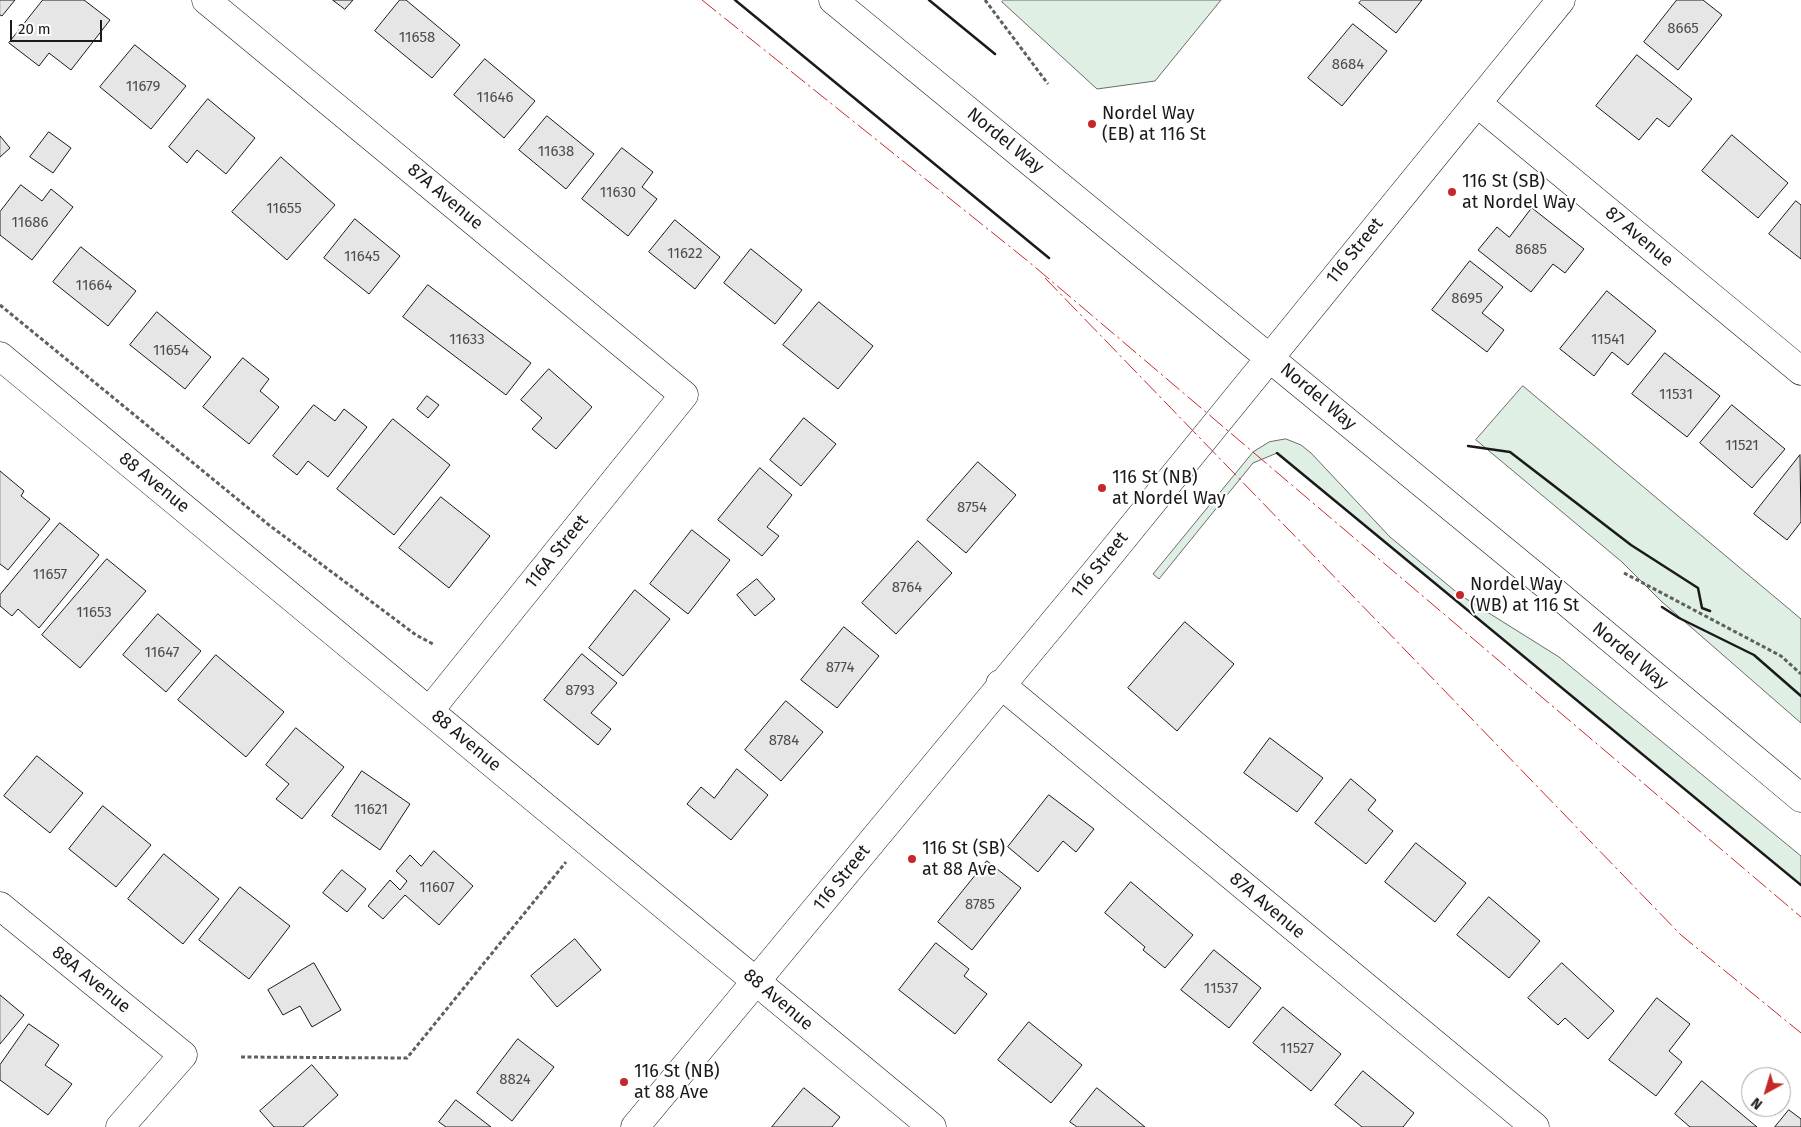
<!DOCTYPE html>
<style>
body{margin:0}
#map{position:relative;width:1801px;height:1127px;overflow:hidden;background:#fff;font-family:"Fira Sans",sans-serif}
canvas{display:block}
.north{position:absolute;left:1741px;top:1067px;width:50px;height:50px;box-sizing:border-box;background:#fff;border:1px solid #a3a3a3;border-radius:50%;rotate:219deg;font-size:14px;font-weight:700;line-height:20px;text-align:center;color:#1a1a1a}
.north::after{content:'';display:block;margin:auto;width:18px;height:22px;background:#c62828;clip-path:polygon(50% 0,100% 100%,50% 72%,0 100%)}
.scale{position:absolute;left:10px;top:20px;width:92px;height:22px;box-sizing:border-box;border:2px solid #1a1a1a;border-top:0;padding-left:6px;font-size:15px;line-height:18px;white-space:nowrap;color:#1a1a1a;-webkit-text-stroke:4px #fff;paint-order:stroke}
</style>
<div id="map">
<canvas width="1801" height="1127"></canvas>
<div class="north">N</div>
<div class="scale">20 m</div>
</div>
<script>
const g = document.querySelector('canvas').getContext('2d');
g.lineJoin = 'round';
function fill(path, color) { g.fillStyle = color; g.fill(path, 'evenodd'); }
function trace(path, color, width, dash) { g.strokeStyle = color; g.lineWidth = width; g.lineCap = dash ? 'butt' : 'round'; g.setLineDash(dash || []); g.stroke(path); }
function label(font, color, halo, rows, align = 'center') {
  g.font = font + ' "Fira Sans",sans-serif'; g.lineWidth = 4; g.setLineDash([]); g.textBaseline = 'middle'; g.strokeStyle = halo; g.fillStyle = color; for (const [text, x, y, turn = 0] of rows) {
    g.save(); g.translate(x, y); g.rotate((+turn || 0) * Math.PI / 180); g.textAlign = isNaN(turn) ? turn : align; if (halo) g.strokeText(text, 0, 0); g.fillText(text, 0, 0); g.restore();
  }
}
const green = new Path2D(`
 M1004 0H1221L1155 81 1097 89 1002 2Z
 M1523 386 1801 619V723L1661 601 1622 562 1476 440Z
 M1286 439 1301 445 1311 453 1390 537 1460 595 1559 657 1801 856V885L1277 453 1253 463 1159 579 1153 574 1253 452 1269 442Z`);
const building = new Path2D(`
 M0 0H15L2 16 0 15Z
 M43 0H84L110 20 71 70 49 53 39 66 9 43Z
 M333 0H353L345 9Z
 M400 0H406L460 45 432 78 375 31Z
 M1362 0H1422L1396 33 1359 3Z
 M1677 0H1703L1722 15 1678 70 1644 42Z
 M1353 24 1387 51 1342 106 1308 78Z
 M135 45 186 86 151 129 100 87Z
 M1637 55 1692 99 1669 127 1657 118 1639 140 1596 106Z
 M485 59 535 101 504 138 454 95Z
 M208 99 255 138 226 174 197 150 187 163 169 147Z
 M547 116 594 154 566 189 519 150Z
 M49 132 71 148 53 173 30 157Z
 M1732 135 1788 183 1758 218 1702 171Z
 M0 136 10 148 0 157Z
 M622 148 653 172 642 187 657 199 628 236 582 199Z
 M281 157 335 205 287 260 232 212Z
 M21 185 42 201 51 189 73 207 32 260 0 235V212Z
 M1796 201 1801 205V259L1769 234Z
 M1532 208 1584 249 1565 273 1553 264 1531 292 1478 250 1497 227 1509 237Z
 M355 219 400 256 369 294 324 258Z
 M675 220 720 257 695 289 649 252Z
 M81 247 136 291 108 326 53 282Z
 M751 249 802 290 775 324 724 283Z
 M1470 261 1503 287 1482 313 1504 330 1487 352 1432 310Z
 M428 285 531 363 506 395 403 317Z
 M1607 291 1656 331 1628 365 1612 352 1594 376 1560 349Z
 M819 302 873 346 838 389 783 345Z
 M157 312 211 357 185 389 130 345Z
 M1665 353 1720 396 1687 437 1632 394Z
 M243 358 269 379 260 391 279 407 249 444 203 407Z
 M549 369 592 407 556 449 532 429 542 418 521 400Z
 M427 396 439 405 428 418 417 409Z
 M314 405 335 421 344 409 367 427 328 477 308 461 297 475 273 456Z
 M1732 405 1785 449 1752 488 1700 443Z
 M804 418 836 444 801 486 770 460Z
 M393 419 450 465 394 535 337 489Z
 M1800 455 1801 522 1787 540 1754 514Z
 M978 462 1016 495 966 553 927 520Z
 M760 468 792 495 767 527 779 536 762 556 718 520Z
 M0 471 24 491 21 496 50 519 8 570 0 564Z
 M441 497 490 536 449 588 399 548Z
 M60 523 99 555 39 628 18 609 12 616 0 606V595Z
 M692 530 730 560 688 614 650 584Z
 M918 541 952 573 896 634 862 603Z
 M107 559 146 591 80 668 42 635Z
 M757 579 775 599 755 616 737 595Z
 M635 590 670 619 623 676 589 648Z
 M158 614 201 651 166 692 123 655Z
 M1185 622 1234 664 1177 731 1128 688Z
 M844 627 879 656 837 708 801 680Z
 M582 654 617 683 591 713 611 729 598 745 544 700Z
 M216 655 284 712 246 757 178 700Z
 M786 701 823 732 781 781 745 750Z
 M296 728 344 767 302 819 276 799 289 784 266 765Z
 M1270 738 1323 778 1297 812 1244 773Z
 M37 756 83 793 50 833 4 796Z
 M737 769 768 795 731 840 687 804 701 787 714 798Z
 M362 771 410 804 380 850 332 816Z
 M1351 779 1376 800 1368 810 1393 831 1366 864 1315 823Z
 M1049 795 1094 829 1076 852 1063 841 1038 872 1008 847Z
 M103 806 151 845 116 887 69 849Z
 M1416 843 1466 883 1435 922 1385 882Z
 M434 851 473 886 439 925 405 895 383 919 368 906 390 880 400 890 407 881 396 871 410 855 421 866Z
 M164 854 219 899 183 944 128 899Z
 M987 861 1021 888 972 950 938 922Z
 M342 870 366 889 347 912 323 893Z
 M1131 882 1193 935 1165 968 1143 950 1145 947 1105 913Z
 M240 887 290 926 249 979 199 940Z
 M1489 897 1540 941 1509 978 1457 935Z
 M575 939 601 970 557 1007 531 976Z
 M936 943 969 969 964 976 987 994 955 1034 899 990Z
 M1214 950 1261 988 1229 1028 1181 990Z
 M314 963 341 1010 312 1027 300 1006 283 1015 268 990Z
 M1562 963 1614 1011 1588 1039 1565 1018 1558 1025 1528 998Z
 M0 995 24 1015 0 1044Z
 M1657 998 1690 1024 1669 1051 1682 1062 1656 1096 1609 1060Z
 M1283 1007 1341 1054 1311 1091 1253 1043Z
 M1029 1022 1082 1065 1051 1103 998 1060Z
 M29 1024 59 1045 45 1065 72 1084 48 1115 0 1080V1065Z
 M518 1039 554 1067 512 1121 477 1093Z
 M312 1065 338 1095 303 1127H274L260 1111Z
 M1363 1071 1414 1113 1403 1127H1362L1335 1105Z
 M1702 1081 1757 1127H1690L1675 1114Z
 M804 1088 840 1117 832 1127H772Z
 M1097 1088 1145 1127H1077L1070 1122Z
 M456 1100 491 1127H446L439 1122Z
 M1789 1110 1801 1119V1127H1775Z`);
const path = new Path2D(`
 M985 0 1048 84
 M0 305 269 525 416 635 433 644
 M1624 573 1781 656 1801 674
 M241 1057 407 1058 566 862`);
const minor = new Path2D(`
 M206 0 684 395 430 710
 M1477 103 1801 371
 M0 356 932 1127
 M1000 684 1535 1127
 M0 906 183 1055 120 1127
 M635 1127 1098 569 1561 0`);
const major = new Path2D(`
 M833 0 1557 594 1801 798`);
const wall = new Path2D(`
 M735 0 1049 258
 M929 0 995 54
 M1468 446 1510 452 1631 545 1698 588 1702 608 1710 611
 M1277 453 1801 885
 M1662 607 1679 618 1754 655 1801 696`);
const power = new Path2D(`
 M702 0 1029 262 1801 917
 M1045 278 1681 935 1801 1033`);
const markers = [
 [1092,124,5,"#c62828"],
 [1452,192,5,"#c62828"],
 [1102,488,5,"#c62828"],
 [1460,595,5,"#c62828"],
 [912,859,5,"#c62828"],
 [624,1082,5,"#c62828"]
];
const numberNames = [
 ["8665",1683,29],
 ["11658",417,38],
 ["8684",1348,65],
 ["11679",143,87],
 ["11646",495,98],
 ["11638",556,152],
 ["11630",618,193],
 ["11655",284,209],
 ["11686",30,223],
 ["8685",1531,250],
 ["11622",685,254],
 ["11645",362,257],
 ["11664",94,286],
 ["8695",1467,299],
 ["11633",467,340],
 ["11541",1608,340],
 ["11654",171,351],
 ["11531",1676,395],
 ["11521",1742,446],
 ["8754",972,508],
 ["11657",50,575],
 ["8764",907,588],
 ["11653",94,613],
 ["11647",162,653],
 ["8774",840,668],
 ["8793",580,691],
 ["8784",784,741],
 ["11621",371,810],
 ["11607",437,888],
 ["8785",980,905],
 ["11537",1221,989],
 ["11527",1297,1049],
 ["8824",515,1080]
];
const poiNames = [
 ["Nordel Way",1102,114],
 ["(EB) at 116 St",1102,135],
 ["116 St (SB)",1462,182],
 ["at Nordel Way",1462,203],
 ["116 St (NB)",1112,478],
 ["at Nordel Way",1112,499],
 ["Nordel Way",1470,585],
 ["(WB) at 116 St",1470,606],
 ["116 St (SB)",922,849],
 ["at 88 Ave",922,870],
 ["116 St (NB)",634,1072],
 ["at 88 Ave",634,1093]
];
const streetNames = [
 ["Nordel Way",1005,141,39],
 ["87A Avenue",445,197,40],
 ["87 Avenue",1639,237,40],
 ["116 Street",1355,251,-51],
 ["Nordel Way",1318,397,40],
 ["88 Avenue",154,483,39],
 ["116A Street",557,552,-51],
 ["116 Street",1100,565,-51],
 ["Nordel Way",1630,656,40],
 ["88 Avenue",466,741,40],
 ["116 Street",842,878,-51],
 ["87A Avenue",1267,906,40],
 ["88A Avenue",91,980,39],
 ["88 Avenue",778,1000,40]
];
fill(green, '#e0efe3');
trace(green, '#6a6a6a', 1);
fill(building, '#e6e6e6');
trace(building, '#1a1a1a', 1);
trace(minor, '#1a1a1a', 29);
trace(major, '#1a1a1a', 29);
trace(path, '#5f5f5f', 3, [4, 2.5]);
trace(minor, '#fff', 28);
trace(major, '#fff', 28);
trace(wall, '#1a1a1a', 2.5);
trace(power, '#c62828', 1, [18, 4, 2.5, 4]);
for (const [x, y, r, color] of markers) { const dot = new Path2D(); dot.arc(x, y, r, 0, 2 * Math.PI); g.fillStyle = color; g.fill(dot); trace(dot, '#fff', 2); }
label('15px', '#4d4d4d', null, numberNames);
label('18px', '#1a1a1a', '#fff', poiNames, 'left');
label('18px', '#1a1a1a', '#fff', streetNames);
</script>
